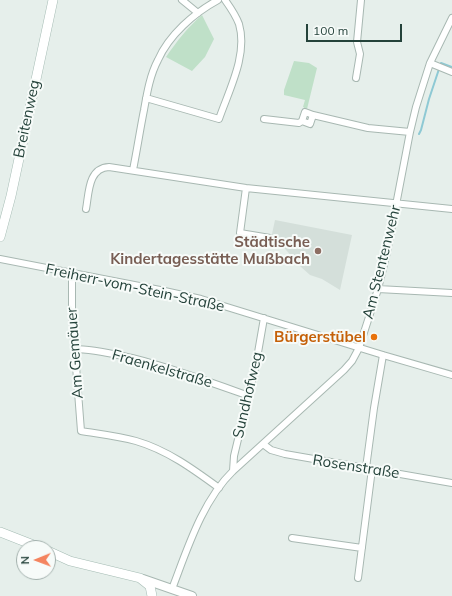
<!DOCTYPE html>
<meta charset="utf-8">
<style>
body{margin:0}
#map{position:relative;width:452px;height:596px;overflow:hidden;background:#e6efeb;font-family:Mulish,sans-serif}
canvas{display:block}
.north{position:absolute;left:16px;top:540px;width:40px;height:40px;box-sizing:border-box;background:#f7fbf9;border:1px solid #a3b1ad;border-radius:50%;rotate:269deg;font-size:11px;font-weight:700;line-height:16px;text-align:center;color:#24423a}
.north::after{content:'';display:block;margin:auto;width:14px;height:18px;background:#f4845f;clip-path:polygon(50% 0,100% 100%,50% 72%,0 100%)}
.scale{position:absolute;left:306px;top:24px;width:96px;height:18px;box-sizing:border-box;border:2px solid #24423a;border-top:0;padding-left:5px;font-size:12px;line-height:14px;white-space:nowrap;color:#24423a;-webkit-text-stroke:3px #f7fbf9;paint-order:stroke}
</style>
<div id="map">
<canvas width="452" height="596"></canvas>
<div class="north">N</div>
<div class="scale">100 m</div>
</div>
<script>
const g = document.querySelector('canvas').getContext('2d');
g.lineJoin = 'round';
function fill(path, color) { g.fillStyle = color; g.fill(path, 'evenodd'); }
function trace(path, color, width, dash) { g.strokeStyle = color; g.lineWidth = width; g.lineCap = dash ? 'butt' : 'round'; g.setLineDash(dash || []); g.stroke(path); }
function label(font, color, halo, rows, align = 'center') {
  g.font = font + ' Mulish,sans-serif'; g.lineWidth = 4; g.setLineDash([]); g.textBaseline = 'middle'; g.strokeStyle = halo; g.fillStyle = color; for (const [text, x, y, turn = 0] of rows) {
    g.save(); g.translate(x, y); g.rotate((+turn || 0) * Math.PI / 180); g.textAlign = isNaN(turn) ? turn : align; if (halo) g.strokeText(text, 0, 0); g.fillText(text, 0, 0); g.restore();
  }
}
const built = new Path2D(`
 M275 220 352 235 340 290 322 279 310 275 301 267 272 234Z`);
const green = new Path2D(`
 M202 15 214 39 205 57 192 71 166 57C177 41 188 27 202 15Z
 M294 61 309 63 317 68 307 109 303 107 305 100 284 95V90Z`);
const stream = new Path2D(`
 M419 134 421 130 429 99 441 63 452 67`);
const minor = new Path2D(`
 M182 0 198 13
 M430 63 452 72
 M356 78 360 54 357 42 361 0
 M146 98 219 119C229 90 248 55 239 24 236 16 230 7 225 0
 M313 115 368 128 410 132
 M264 119 299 123 302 121 310 124 313 115 305 112 302 121
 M133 170C137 150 140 130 144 110 147 93 150 75 158 60 169 35 194 13 218 0
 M246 188 240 233 270 238
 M86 209C89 193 88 168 109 167L246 188 452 209
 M0 259 160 290 201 299 383 355 452 375
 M72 274V314L81 431C99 434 118 436 136 441 167 450 193 469 219 488
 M378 289 452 293
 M74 349C94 349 113 354 132 358 172 368 210 382 249 396
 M263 444 271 450 285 454 452 483
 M366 468 374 408 383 355
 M233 471 234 456 256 364 264 318
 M292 538 362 548
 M358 578 372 469
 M172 589C187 550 202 501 233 471L344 370 352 361 359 348 378 289 387 252 410 132 416 107 430 63 452 18`);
const tertiary = new Path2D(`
 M143 579 192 596`);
const secondary = new Path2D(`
 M0 237 11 196 53 0
 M0 532 41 548
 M48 551 70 561 140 578 150 586 152 596`);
const markers = [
 [318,251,4,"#8d6e63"],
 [374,337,4,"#e8710a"]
];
const streetNames = [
 ["Breitenweg",27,119,-78],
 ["Am Stentenwehr",382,262,-76],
 ["Freiherr-vom-Stein-Straße",135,288,12],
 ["Am Gemäuer",75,353,-94],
 ["Fraenkelstraße",162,369,16],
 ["Sundhofweg",248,395,-77],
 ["Rosenstraße",356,467,9]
];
const educationNames = [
 ["Städtische",310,242],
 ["Kindertagesstätte Mußbach",310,259]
];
const foodNames = [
 ["Bürgerstübel",366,337]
];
fill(built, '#d4dfda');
fill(green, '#bfe0c8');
trace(stream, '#8ec9d4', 2);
trace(minor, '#a8b8b2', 8);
trace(tertiary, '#a8b8b2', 10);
trace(secondary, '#a4bbb3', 10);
trace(minor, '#fff', 6);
trace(tertiary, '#fff', 8);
trace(secondary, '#fff', 9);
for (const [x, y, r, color] of markers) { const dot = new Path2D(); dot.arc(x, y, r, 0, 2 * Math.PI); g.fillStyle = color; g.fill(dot); trace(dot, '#f7fbf9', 1.5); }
label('15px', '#24423a', '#f7fbf9', streetNames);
label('bold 15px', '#785e54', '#f7fbf9', educationNames, 'right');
label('bold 15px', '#c56008', '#f7fbf9', foodNames, 'right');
</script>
